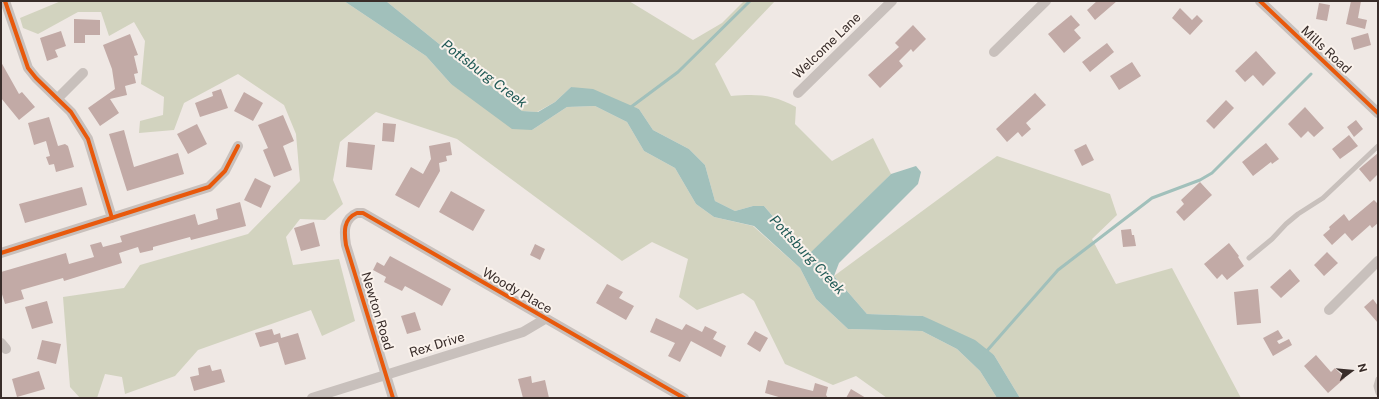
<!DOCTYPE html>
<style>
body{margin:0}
#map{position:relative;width:1379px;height:399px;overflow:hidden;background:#efe8e4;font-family:"Public Sans",sans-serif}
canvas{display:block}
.frame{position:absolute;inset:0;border:2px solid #392d2a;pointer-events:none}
.north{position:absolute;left:1331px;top:351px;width:40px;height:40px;-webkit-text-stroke:3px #faf2ec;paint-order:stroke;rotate:74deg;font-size:11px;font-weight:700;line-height:16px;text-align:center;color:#392d2a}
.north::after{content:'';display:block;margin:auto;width:14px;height:18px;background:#392d2a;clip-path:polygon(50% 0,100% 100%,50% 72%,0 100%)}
</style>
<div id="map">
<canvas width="1379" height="399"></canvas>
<div class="frame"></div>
<div class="north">N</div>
</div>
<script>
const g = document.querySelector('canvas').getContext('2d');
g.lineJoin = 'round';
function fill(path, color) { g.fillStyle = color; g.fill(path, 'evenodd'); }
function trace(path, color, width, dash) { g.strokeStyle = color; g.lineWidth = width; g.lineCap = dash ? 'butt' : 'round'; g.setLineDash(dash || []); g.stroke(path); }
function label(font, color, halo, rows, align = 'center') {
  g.font = font + ' "Public Sans",sans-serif'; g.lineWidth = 4; g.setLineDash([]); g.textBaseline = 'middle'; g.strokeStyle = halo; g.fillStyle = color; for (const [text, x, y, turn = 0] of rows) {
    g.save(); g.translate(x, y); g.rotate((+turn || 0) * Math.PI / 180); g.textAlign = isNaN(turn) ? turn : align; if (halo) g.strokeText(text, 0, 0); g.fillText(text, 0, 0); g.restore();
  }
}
const green = new Path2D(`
 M61 1H344L426 56 451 84 532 130 567 107 595 106 627 122 644 151 675 168 696 204 714 217 753 226 800 268 816 299 848 329 922 331 957 349 980 371 997 398H887L856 376 833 385 785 364 754 301 743 293 697 310 679 297 688 259 652 242 622 261 457 139 376 112 340 142 333 180 343 204 325 220 300 219 286 237 293 265 339 259 355 321 322 336 311 310 198 350 175 376 125 394 122 377 105 374 97 398H80L70 387 63 297 124 288 140 265 248 234 300 181 296 134 284 105 238 74 184 103 174 130 139 133 140 121 163 115 164 97 141 84 145 41 134 22 109 36 101 12H78L38 34 23 28 20 18Z
 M386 1H629L693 40 722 23 744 1H775L715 64 731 96C757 94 772 94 796 107L795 124 832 161 873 138 891 174 808 256 764 206H753L735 211 715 201 705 165 689 149 653 130 639 109 571 87 555 102 537 112 522 111Z
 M997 156 1110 194 1117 215 1092 239 1116 284 1172 268 1241 398H1020L994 355 923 316 867 314 834 276Z`);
const water = new Path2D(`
 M344 1H386L522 111 538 112 555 102 571 87 593 89 639 109 653 130 689 149 705 165 715 201 735 211 753 206H764L807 256 891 174 916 166 921 172 918 184 839 263 834 276 867 314 923 316 975 340 994 355 1020 398H997L980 371 957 349 922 331 848 329 816 299 800 268 754 226 714 217 696 204 675 168 644 151 627 122 595 106 567 107 532 130 512 129 451 84 426 56Z`);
const stream = new Path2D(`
 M631 107 678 72 750 1
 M985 353 1058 270 1152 198 1200 180 1212 173 1311 74`);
const building = new Path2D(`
 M1097 1H1117L1095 20 1087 10Z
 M1351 1H1361L1358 18 1367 20 1365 29 1346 24Z
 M1319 3 1330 5 1327 21 1316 19Z
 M1180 8 1192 20 1197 15 1203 21 1190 35 1172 18Z
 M1071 15 1080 25 1074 30 1081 38 1064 53 1048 34Z
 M74 19 100 20V35H85V43H74Z
 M913 25 926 39 913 52 911 49 899 61 903 66 880 88 868 75 899 47 895 43Z
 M61 31 66 46 55 50 58 57 47 61 40 38Z
 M1368 33 1371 45 1354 50 1351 38Z
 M130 34 138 55 134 56 138 73 134 74 136 83 125 86 127 95 110 99 119 113 100 126 88 108 115 89 112 69 103 45Z
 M1107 43 1114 52 1090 72 1082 62Z
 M1256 51 1276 73 1263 86 1253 75 1245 82 1235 71Z
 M1 62 19 94 22 92 35 107 19 120 1 98Z
 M1132 62 1141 76 1119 90 1110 76Z
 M221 89 228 108 200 117 195 103 213 96 212 92Z
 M244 92 263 103 253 121 234 111Z
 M1035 93 1046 105 1026 123 1031 129 1022 137 1018 132 1007 142 996 129Z
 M1226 100 1234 108 1214 129 1206 121Z
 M1305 107 1324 128 1314 137 1308 131 1301 138 1288 124Z
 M283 115 294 141 283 146 292 170 274 177 263 150 268 148 258 125Z
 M49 117 58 146 65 144 68 146 74 167 56 172 54 164 49 165 46 157 50 156 46 141 34 145 28 123Z
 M1356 120 1363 129 1354 137 1347 127Z
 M383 123 396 124 394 142 382 141Z
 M197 124 207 144 188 154 177 134Z
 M124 130 134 167 178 153 184 174 127 191 109 134Z
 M1349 135 1358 146 1340 159 1332 149Z
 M348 142 375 145 372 170 346 167Z
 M450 142 452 155 446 156 447 161 439 163 440 171 419 208 395 195 411 167 423 174 431 159 429 146Z
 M1266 143 1279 159 1272 164 1271 162 1253 176 1242 162Z
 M1086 144 1094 160 1082 166 1074 150Z
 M1378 153V174L1370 182 1359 169Z
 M255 178 271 186 261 208 244 200Z
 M1200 182 1212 195 1184 221 1176 212 1184 204 1181 200Z
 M82 187 87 205 25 223 19 204Z
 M451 191 485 210 473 231 439 212Z
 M1374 200 1378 204V223L1372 228 1370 225 1352 241 1345 233 1332 245 1323 235 1330 229 1329 227 1344 214 1349 221Z
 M240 202 246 226 191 240 190 237 153 247V250L140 253 138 247 119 253 122 263 64 281 63 278 21 290 24 299 5 304 1 291V272L66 253 69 264 94 257 90 245 101 242 103 247 122 242 120 236 195 214 198 225 218 219 216 209Z
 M314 222 320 246 301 251 294 228Z
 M1131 229 1132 235H1134L1136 246 1123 247 1121 230Z
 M1229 243 1239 256 1238 257 1244 266 1227 280 1222 274 1217 279 1204 264Z
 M535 244 545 249 540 260 530 255Z
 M1327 252 1338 263 1324 276 1314 265Z
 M390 256 451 289 442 306 405 286 402 291 384 282 386 277 373 270 377 262 384 266Z
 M1290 269 1300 281 1281 298 1270 287Z
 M607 284 623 292 619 298 634 306 626 320 596 303Z
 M1258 289 1261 323 1237 325 1234 292Z
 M1373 299 1378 306V323L1364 307Z
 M47 301 53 323 32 329 25 307Z
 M415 312 421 330 407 334 401 316Z
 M656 318 682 330 686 324 702 332 705 326 717 332 713 339 726 346 721 357 691 341 680 362 668 356 675 343 650 332Z
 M272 329 274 335 280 333 281 338 298 333 306 359 285 365 278 342 260 347 255 333Z
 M1278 330 1283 338 1277 341 1279 344 1289 339 1292 345 1273 356 1263 338Z
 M755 331 768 338 760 352 747 344Z
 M42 340 61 344 56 364 37 359Z
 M1316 355 1331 372 1335 368 1345 378 1328 393 1304 366Z
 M210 365 212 371 221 369 225 382 194 391 190 377 199 375 198 368Z
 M39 371 45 389 17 397 12 379Z
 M531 376 532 383 545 380 549 398H523L518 379Z
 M768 380 813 391 815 383 828 387 826 395 828 398H782L765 393Z
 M851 389 866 398H846Z`);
const service = new Path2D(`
 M1249 258 1272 239 1286 224 1298 214 1323 198 1378 146
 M1378 379 1376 386 1378 393`);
const minor = new Path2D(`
 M5 1 28 68 36 78 71 112 88 139 112 218
 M1260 1 1378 113
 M994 52 1046 1
 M798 93 892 1
 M58 98 83 73
 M1 253 209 187 225 171 238 146
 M1329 310 1378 261
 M1 343 6 349
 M312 398 523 332 545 319
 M393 398 346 245C344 232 343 219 357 213H363L684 398`);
const cycleway = new Path2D(`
 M5 1 28 68 36 78 71 112 88 139 112 218
 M1260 1 1378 113
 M1 253 209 187 225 171 238 146
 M393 398 346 245C344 232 343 219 357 213H363L684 398`);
const streetNames = [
 ["Welcome Lane",827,46,-44],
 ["Mills Road",1326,50,43],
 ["Woody Place",517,291,30],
 ["Newton Road",377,311,73],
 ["Rex Drive",437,345,-17]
];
const waterNames = [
 ["Pottsburg Creek",484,74,37],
 ["Pottsburg Creek",807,255,47]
];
fill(green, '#d2d3bf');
fill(water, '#a1c0bb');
trace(stream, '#a1c0bb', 3);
fill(building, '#c2aaa6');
trace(service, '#c8c0bc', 5);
trace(minor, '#c8c0bc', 10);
trace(cycleway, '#e8590c', 4);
label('13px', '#392d2a', '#faf2ec', streetNames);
label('italic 14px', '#205a56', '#faf2ec', waterNames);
</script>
